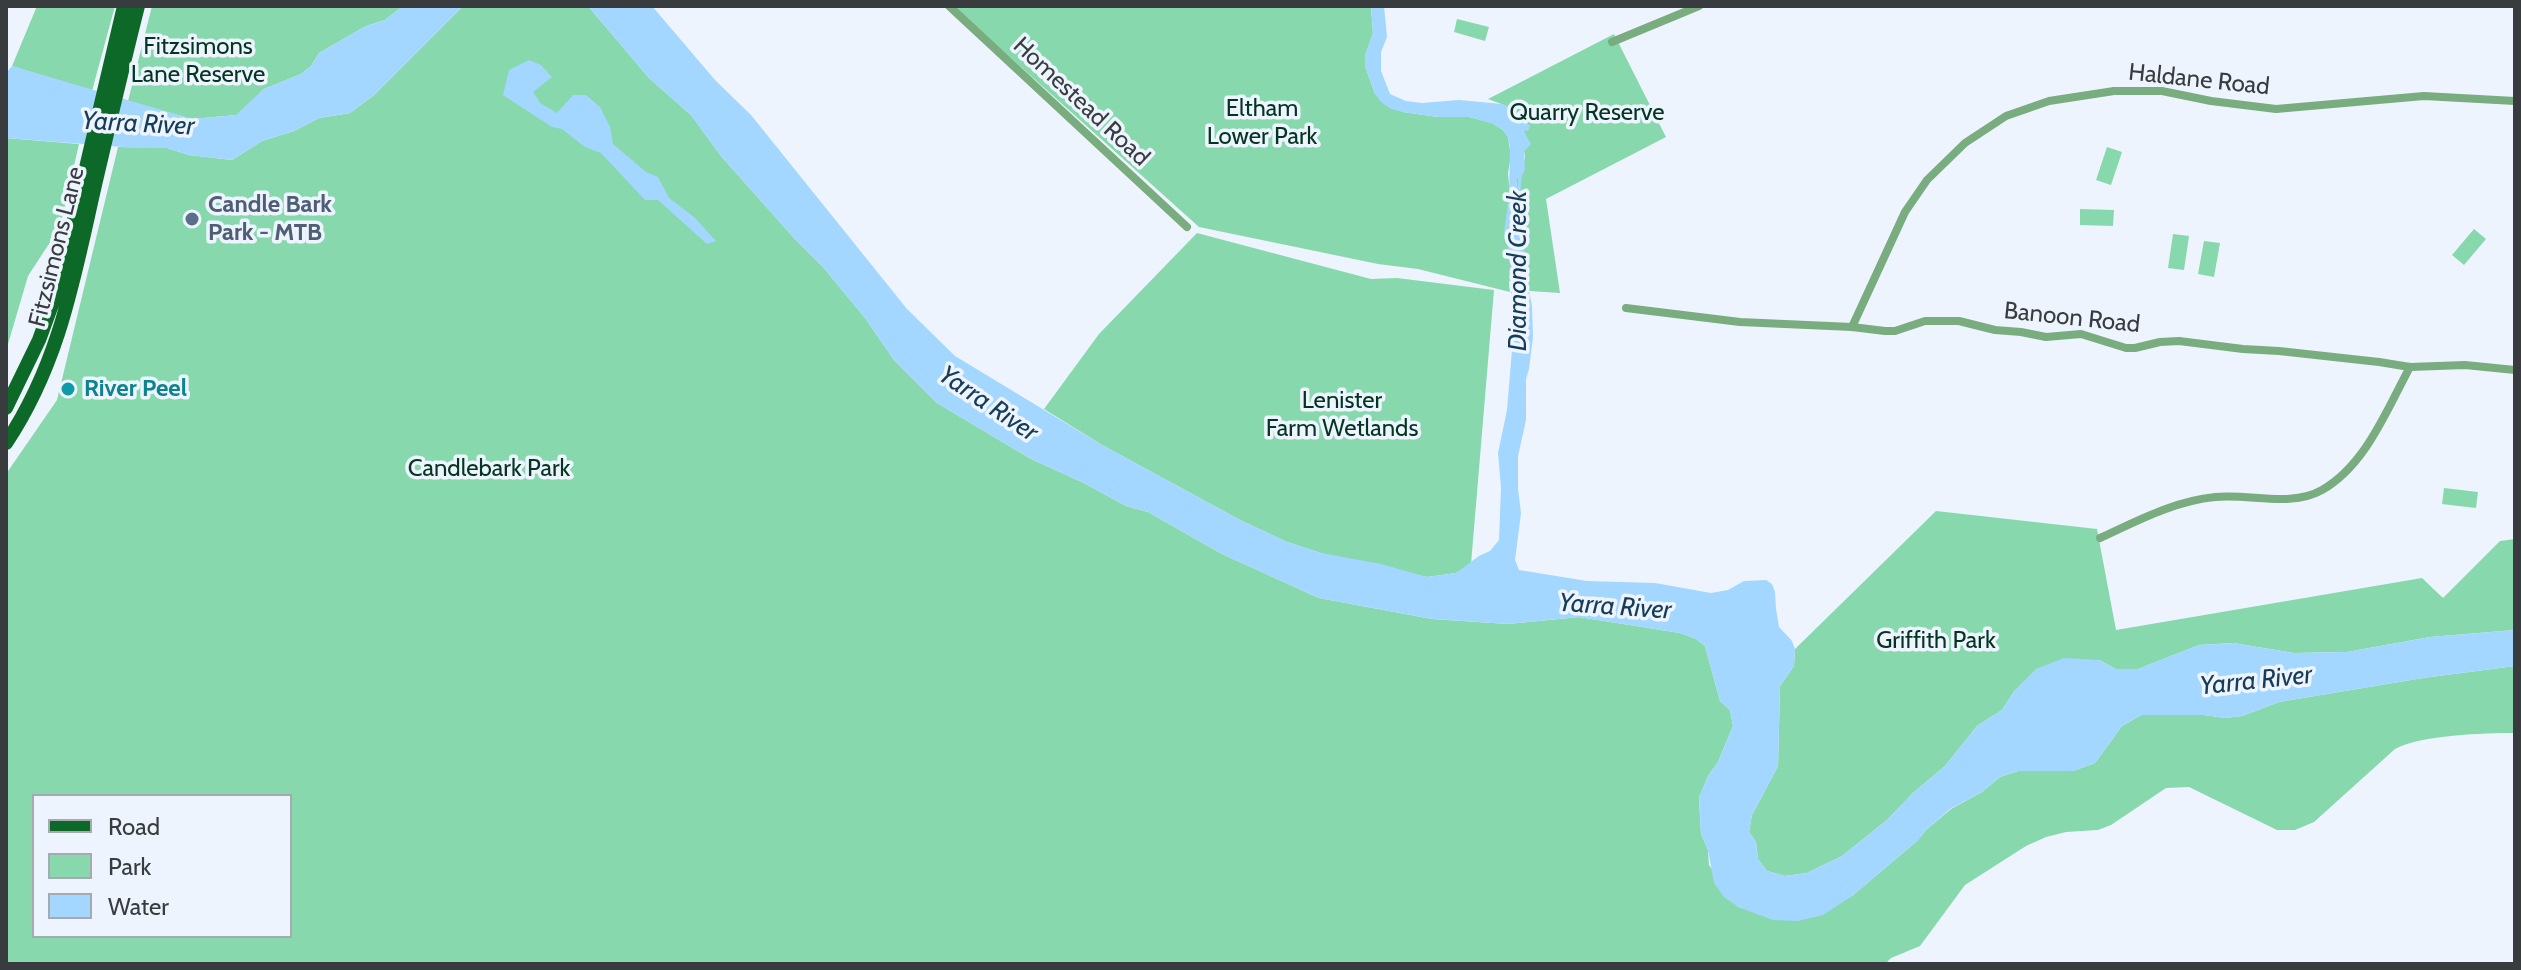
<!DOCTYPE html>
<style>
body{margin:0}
#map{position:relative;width:2521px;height:970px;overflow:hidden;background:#edf4fd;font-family:Cabin,sans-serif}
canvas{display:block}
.frame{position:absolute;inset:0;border:8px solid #393c3f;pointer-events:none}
.legend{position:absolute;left:32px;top:794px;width:260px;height:144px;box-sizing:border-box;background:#edf4fd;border:2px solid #a5aab1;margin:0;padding:10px 14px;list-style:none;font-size:24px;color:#393c3f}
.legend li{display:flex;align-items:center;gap:16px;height:40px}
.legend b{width:40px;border:2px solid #a5aab1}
</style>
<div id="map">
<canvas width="2521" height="970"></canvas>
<div class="frame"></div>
<ul class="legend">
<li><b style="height:10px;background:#0c6927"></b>Road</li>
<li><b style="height:22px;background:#87d9ad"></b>Park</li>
<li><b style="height:22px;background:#a3d7ff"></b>Water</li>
</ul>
</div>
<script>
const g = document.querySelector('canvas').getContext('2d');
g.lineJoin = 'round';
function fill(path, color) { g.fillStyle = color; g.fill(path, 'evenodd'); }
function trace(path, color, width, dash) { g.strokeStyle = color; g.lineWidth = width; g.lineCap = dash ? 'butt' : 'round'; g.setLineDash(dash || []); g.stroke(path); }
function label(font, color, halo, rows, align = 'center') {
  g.font = font + ' Cabin,sans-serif'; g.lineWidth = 7; g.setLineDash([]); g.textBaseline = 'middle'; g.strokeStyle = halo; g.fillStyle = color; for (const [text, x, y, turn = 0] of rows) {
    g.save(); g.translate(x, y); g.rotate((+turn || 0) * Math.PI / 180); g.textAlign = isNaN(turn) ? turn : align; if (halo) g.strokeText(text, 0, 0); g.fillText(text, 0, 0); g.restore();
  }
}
const green = new Path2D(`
 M37 6H115L92 91 12 66Z
 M152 6H403L385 20 366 26 319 53 311 66 301 74 264 89 237 115 192 119 128 101Z
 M463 6H588L649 78 691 115 721 156 793 237 823 267 865 318 894 360 937 403 1031 459 1082 482 1126 506 1148 512 1222 554 1319 598 1432 619 1508 624 1579 617 1680 633 1696 639 1705 646 1720 701 1730 710 1733 726 1718 762 1708 776 1699 798 1701 834 1708 850 1709 865 1738 907 1749 910 1852 896 1917 841 1927 829 1951 809 1982 792 2000 777 2018 771H2073L2095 763 2122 726 2141 715H2204L2225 718 2242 716 2279 702 2423 678 2515 666V733C2484 733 2421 735 2395 749L2314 822 2295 830H2277L2189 787 2166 788 2111 825 2098 830 2066 832 2046 837 2026 846 1965 885 1920 946 1891 958 1885 964H6V474L57 400 118 147 167 148 189 155 232 160 262 141 294 131 319 118 350 113 374 95ZM34 796H290V936H34Z
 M953 6H1371L1373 33 1365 56V66L1375 94 1403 112 1438 117H1469L1492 123 1503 130 1508 137 1511 156 1508 173 1510 196 1506 223 1512 275V280L1509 281 1510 292 1418 269 1378 264 1199 227Z
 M1457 19 1489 27 1485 41 1454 32Z
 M1614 34 1666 137 1546 199 1560 293 1529 291 1523 261 1524 240 1516 179 1525 158 1524 150 1530 144 1512 108 1488 99Z
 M6 138 79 144 60 227 28 276 6 351Z
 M2107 147 2122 152 2111 185 2096 180Z
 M2080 209 2114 210 2113 226 2080 225Z
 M2474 229 2486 239 2464 265 2452 255Z
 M1197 233 1371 279 1397 278 1494 290 1471 564 1456 573 1427 577 1321 553 1287 542 1240 520 1102 445 1044 409 1099 334Z
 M2173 234 2189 236 2184 270 2168 268Z
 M2204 241 2220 243 2214 277 2198 274Z
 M2444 488 2478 492 2476 508 2442 504Z
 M1936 511 2097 529 2116 630 2422 578 2443 598 2500 541 2515 539V630L2430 637 2347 652 2294 653 2233 643 2199 645 2138 669H2116L2099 660 2015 690 2002 710 1977 726 1945 766 1914 792 1887 820 1842 856 1807 873 1785 876 1767 871 1758 859 1756 842 1749 832 1752 815 1778 766 1780 686 1794 666 1795 649Z`);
const water = new Path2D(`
 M403 6H463L374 95 350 113 319 118 294 131 262 141 232 160 189 155 167 148H136L6 138V73L12 66 192 119 236 115 264 89 301 74 311 66 319 53 366 26 385 20Z
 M588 6H652L715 80 751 115 907 309 955 356 1102 445 1240 520 1287 542 1321 553 1381 564 1427 577 1456 573 1479 556 1490 551 1499 540 1501 488 1498 453 1507 410 1515 314 1511 294 1510 255 1504 233 1509 195 1510 146 1508 137 1503 130 1491 123 1469 117H1438L1403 112 1391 109 1381 102 1375 94 1365 66V56L1373 33 1371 6H1384L1387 37 1381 52V71L1390 94 1406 101 1422 103 1459 100 1502 104 1512 108 1530 126 1528 131 1525 130 1524 132 1531 144 1524 151 1525 169 1521 178 1516 179 1524 240 1523 261 1532 306 1533 337 1529 369 1526 379V420L1518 456V489L1521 513 1515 560 1519 570 1587 581 1655 583 1711 593 1728 590 1744 581 1766 580 1772 584 1775 592 1776 609 1779 627 1792 641 1795 649 1794 666 1780 686 1778 766 1752 815 1749 832 1756 842 1758 859 1767 871 1785 876 1807 873 1842 856 1887 820 1914 792 1945 766 1977 726 2002 710 2015 690 2036 669 2064 658 2099 660 2116 669H2138L2199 645 2233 643 2294 653 2347 652 2430 637 2515 630V666L2423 678 2279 702 2242 716 2225 718 2204 715H2141L2122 726 2095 763 2073 771H2018L2000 777 1982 792 1950 809 1927 829 1917 841 1852 896 1823 915 1798 921 1773 920 1738 907 1724 897 1714 883 1708 850 1701 834 1699 798 1708 776 1718 762 1733 726 1730 710 1720 701 1705 646 1696 639 1680 633 1579 617 1508 624 1432 619 1319 598 1222 554 1148 512 1126 506 1082 482 1031 459 937 403 894 360 865 318 823 267 793 237 721 156 691 115 649 78Z
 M529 60 541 65 552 77 533 92 540 103 557 113 573 95H586L600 107 610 127 613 144 646 172 658 177 669 198 694 217 716 241 707 244 658 200H645L601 153 585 147 562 129 552 127 503 95 509 70Z`);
const stream = new Path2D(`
 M1518 202 1520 178`);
const minor = new Path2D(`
 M949 6 1187 227
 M1612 42 1699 6
 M1626 308 1740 322 1852 327 1885 331H1895L1925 321H1959L1995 330 2021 332 2046 337 2081 334 2126 348H2135L2160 342 2179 341 2243 349 2279 351 2379 362 2410 367 2465 365 2515 370
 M1852 327 1905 212 1927 180 1965 143 2006 116 2049 101 2114 91H2162L2211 101 2276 109 2424 96 2515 101
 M2100 538C2137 521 2174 501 2215 497 2250 493 2290 508 2322 490 2366 465 2387 409 2410 367`);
const primary = new Path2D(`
 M6 408 39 340 57 291 124 6
 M6 443C60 362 74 277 95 185 109 125 123 65 138 6`);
const markers = [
 [192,219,8,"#5c6f8a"],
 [68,389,8,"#0f9aa8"]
];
const parkNames = [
 ["Fitzsimons",198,47],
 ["Lane Reserve",198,75],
 ["Eltham",1262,109],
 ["Lower Park",1262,137],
 ["Quarry Reserve",1587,113],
 ["Lenister",1342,401],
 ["Farm Wetlands",1342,429],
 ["Candlebark Park",489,469],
 ["Griffith Park",1936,641]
];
const streetNames = [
 ["Haldane Road",2199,80,6],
 ["Homestead Road",1081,102,43],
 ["Fitzsimons Lane",57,247,-76],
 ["Banoon Road",2072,318,6]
];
const serviceNames = [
 ["Candle Bark",208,205],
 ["Park - MTB",208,233]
];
const cultureNames = [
 ["River Peel",84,389]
];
const waterNames = [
 ["Yarra River",138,124,3],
 ["Diamond Creek",1518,271,-90],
 ["Yarra River",988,404,34],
 ["Yarra River",1615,607,4],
 ["Yarra River",2256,681,-6]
];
fill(green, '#87d9ad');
fill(water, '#a3d7ff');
trace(stream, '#a3d7ff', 3);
trace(minor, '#79ac7e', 8);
trace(primary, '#0c6927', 14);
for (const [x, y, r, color] of markers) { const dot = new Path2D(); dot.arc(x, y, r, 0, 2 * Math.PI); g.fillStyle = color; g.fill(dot); trace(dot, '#edf4fd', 3); }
label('24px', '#033520', '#edf4fd', parkNames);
label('24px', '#393c3f', '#edf4fd', streetNames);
label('bold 24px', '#4e5e75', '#edf4fd', serviceNames, 'left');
label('bold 24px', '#0d838f', '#edf4fd', cultureNames, 'left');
label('italic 26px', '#153d57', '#edf4fd', waterNames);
</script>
